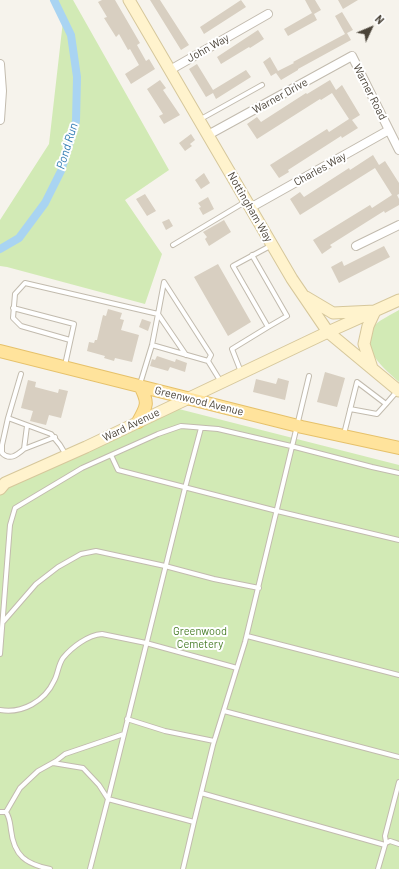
<!DOCTYPE html>
<style>
body{margin:0}
#map{position:relative;width:399px;height:869px;overflow:hidden;background:#f6f3ec;font-family:Barlow,sans-serif}
canvas{display:block}
.north{position:absolute;left:351px;top:8px;width:40px;height:40px;-webkit-text-stroke:3px #fff;paint-order:stroke;rotate:46deg;font-size:11px;font-weight:700;line-height:16px;text-align:center;color:#4b4439}
.north::after{content:'';display:block;margin:auto;width:14px;height:18px;background:#4b4439;clip-path:polygon(50% 0,100% 100%,50% 72%,0 100%)}
</style>
<div id="map">
<canvas width="399" height="869"></canvas>
<div class="north">N</div>
</div>
<script>
const g = document.querySelector('canvas').getContext('2d');
g.lineJoin = 'round';
function fill(path, color) { g.fillStyle = color; g.fill(path, 'evenodd'); }
function trace(path, color, width, dash) { g.strokeStyle = color; g.lineWidth = width; g.lineCap = dash ? 'butt' : 'round'; g.setLineDash(dash || []); g.stroke(path); }
function label(font, color, halo, rows, align = 'center') {
  g.font = font + ' Barlow,sans-serif'; g.lineWidth = 4; g.setLineDash([]); g.textBaseline = 'middle'; g.strokeStyle = halo; g.fillStyle = color; for (const [text, x, y, turn = 0] of rows) {
    g.save(); g.translate(x, y); g.rotate((+turn || 0) * Math.PI / 180); g.textAlign = isNaN(turn) ? turn : align; if (halo) g.strokeText(text, 0, 0); g.fillText(text, 0, 0); g.restore();
  }
}
const green = new Path2D(`
 M53 0H73L169 170 125 200 162 254 145 304 7 267 0 266V220L49 144 63 21Z
 M399 310V382C385 369 356 347 375 325 381 319 391 315 399 310Z
 M167 406 399 465V869H0V483Z`);
const canal = new Path2D(`
 M0 249 19 238 45 203 61 171 76 121 77 77 71 35 54 0`);
const building = new Path2D(`
 M102 0H115L140 43 137 45 146 61 149 59 155 69 131 84 125 74 139 65 130 49 128 50 119 34 116 37 104 18 107 17 98 2Z
 M150 0H160L189 45 181 50Z
 M241 0 246 7 204 34 200 27Z
 M305 0H315L321 10 314 14 317 20 288 36 284 29 312 13Z
 M338 0H358L343 9Z
 M342 12 353 30 347 33 351 40 298 69V70L281 80 276 73 271 76 263 62 270 57 278 71 294 63 293 62 345 34 335 16Z
 M258 30 264 39 250 48 249 47 221 64 217 57Z
 M197 64 213 90 246 70 251 77 216 99 213 93 206 97 189 69Z
 M160 80 166 88 163 90 180 115 164 124 159 116 163 114 147 89Z
 M330 80 336 90 342 85 360 115 352 120 358 128 342 138 341 136 288 170 289 172 279 178 270 165 327 129 329 132 349 119 332 93 321 100 320 99 257 139 247 124 257 117 261 122 306 93 307 94Z
 M191 134 195 140 190 144 192 146 185 151 179 143Z
 M373 155 379 165 385 161 399 183V194L397 195 399 199V205L385 213 384 211 330 245 332 247 322 254 313 240 370 205 372 208 392 195 375 168 300 215 290 199 300 192 304 197 349 168 350 170Z
 M204 173 210 183 201 189 195 180Z
 M145 194 156 211 147 216 136 199Z
 M208 197 214 209 203 215 199 208 201 207 198 203Z
 M169 219 173 226 166 230 162 222Z
 M224 220 231 232 209 246 205 239 207 237 203 232Z
 M384 246 390 257 339 283 331 267 342 261 344 266Z
 M218 264 251 322 228 336 194 277Z
 M108 309 122 313 120 319 124 320 121 330 139 335 132 362 115 358 114 361 104 358 105 356 87 351 89 342 94 343 95 340H97L103 315 106 316Z
 M142 319 151 322 148 331 139 327Z
 M157 356 175 362 176 359 187 363 185 372 170 367 168 371 150 366 152 359 155 360Z
 M325 372 345 378 337 407 317 402Z
 M278 378 289 381 285 400 253 392 256 379 276 384Z
 M28 380 36 382 35 387 58 393 59 389 68 391 61 418 49 415 46 425 30 421 33 411 21 408Z`);
const lane = new Path2D(`
 M199 120 262 85
 M173 245 245 202
 M252 255 287 316 268 327
 M13 308 74 324 65 365
 M70 340 21 326 13 318 15 294 25 283 158 314 152 345 140 384
 M152 345 208 361 221 382
 M186 355 158 314 164 282 211 355 208 361
 M241 372 232 349 268 327 233 266 272 245
 M21 374 8 418 51 434 60 445 66 455
 M350 409 377 414 386 404
 M8 418 2 445V453C10 461 17 455 24 449
 M27 426 24 449 55 437
 M344 434 357 382 386 404 398 390
 M111 455 118 470 277 511 399 540
 M3 622 36 584 58 567 81 554 96 551 165 566 214 579 259 588
 M247 636 399 675
 M0 654 10 525 15 508 82 468 158 434 181 426 218 429 291 446 372 467 399 473
 M0 710C22 714 45 701 54 681 58 674 58 665 63 658 72 647 88 635 102 634L146 643 237 668
 M224 711 399 757
 M127 719 165 731 214 741
 M53 763 83 768 99 785 108 799
 M201 793 385 845 378 869
 M108 799 185 488 201 428
 M0 812H6L20 788 38 771 56 761 65 754 124 734
 M6 812C10 818 10 823 11 830 14 856 26 864 50 869
 M194 822 213 745 245 642 309 376
 M386 842 385 836 399 782
 M386 843 390 841 399 844
 M90 869 108 799 194 822 183 869`);
const street = new Path2D(`
 M0 64 2 91 0 120
 M170 70 268 14
 M208 135 352 56 399 150
 M250 208 389 130
 M356 246 399 225`);
const secondary = new Path2D(`
 M129 0 292 279 328 332 399 391
 M306 297 333 313 375 311 368 326 364 344 372 368
 M0 489 5 483 86 447 328 332 399 300`);
const primary = new Path2D(`
 M0 351 302 427 399 448
 M138 422C147 406 149 403 140 386`);
const streetNames = [
 ["John Way",208,48,-29],
 ["Warner Road",370,92,63],
 ["Warner Drive",280,96,-29],
 ["Charles Way",320,169,-29],
 ["Nottingham Way",250,207,60],
 ["Greenwood Avenue",199,401,14],
 ["Ward Avenue",131,425,-26]
];
const parkNames = [
 ["Greenwood",200,631],
 ["Cemetery",200,644]
];
const waterNames = [
 ["Pond Run",67,146,-73]
];
fill(green, '#d2eab5');
trace(canal, '#a9d4f2', 8);
fill(building, '#d8cfc1');
trace(lane, '#c2bbae', 6);
trace(street, '#c2bbae', 10);
trace(secondary, '#d6c79b', 13);
trace(primary, '#e6c16a', 14);
trace(lane, '#fff', 4);
trace(street, '#fff', 8);
trace(secondary, '#fff3cd', 11);
trace(primary, '#ffe39c', 12);
label('11px', '#4b4439', '#fff', streetNames);
label('11px', '#4a7f2a', '#fff', parkNames);
label('italic 12px', '#2e7ab2', '#fff', waterNames);
</script>
